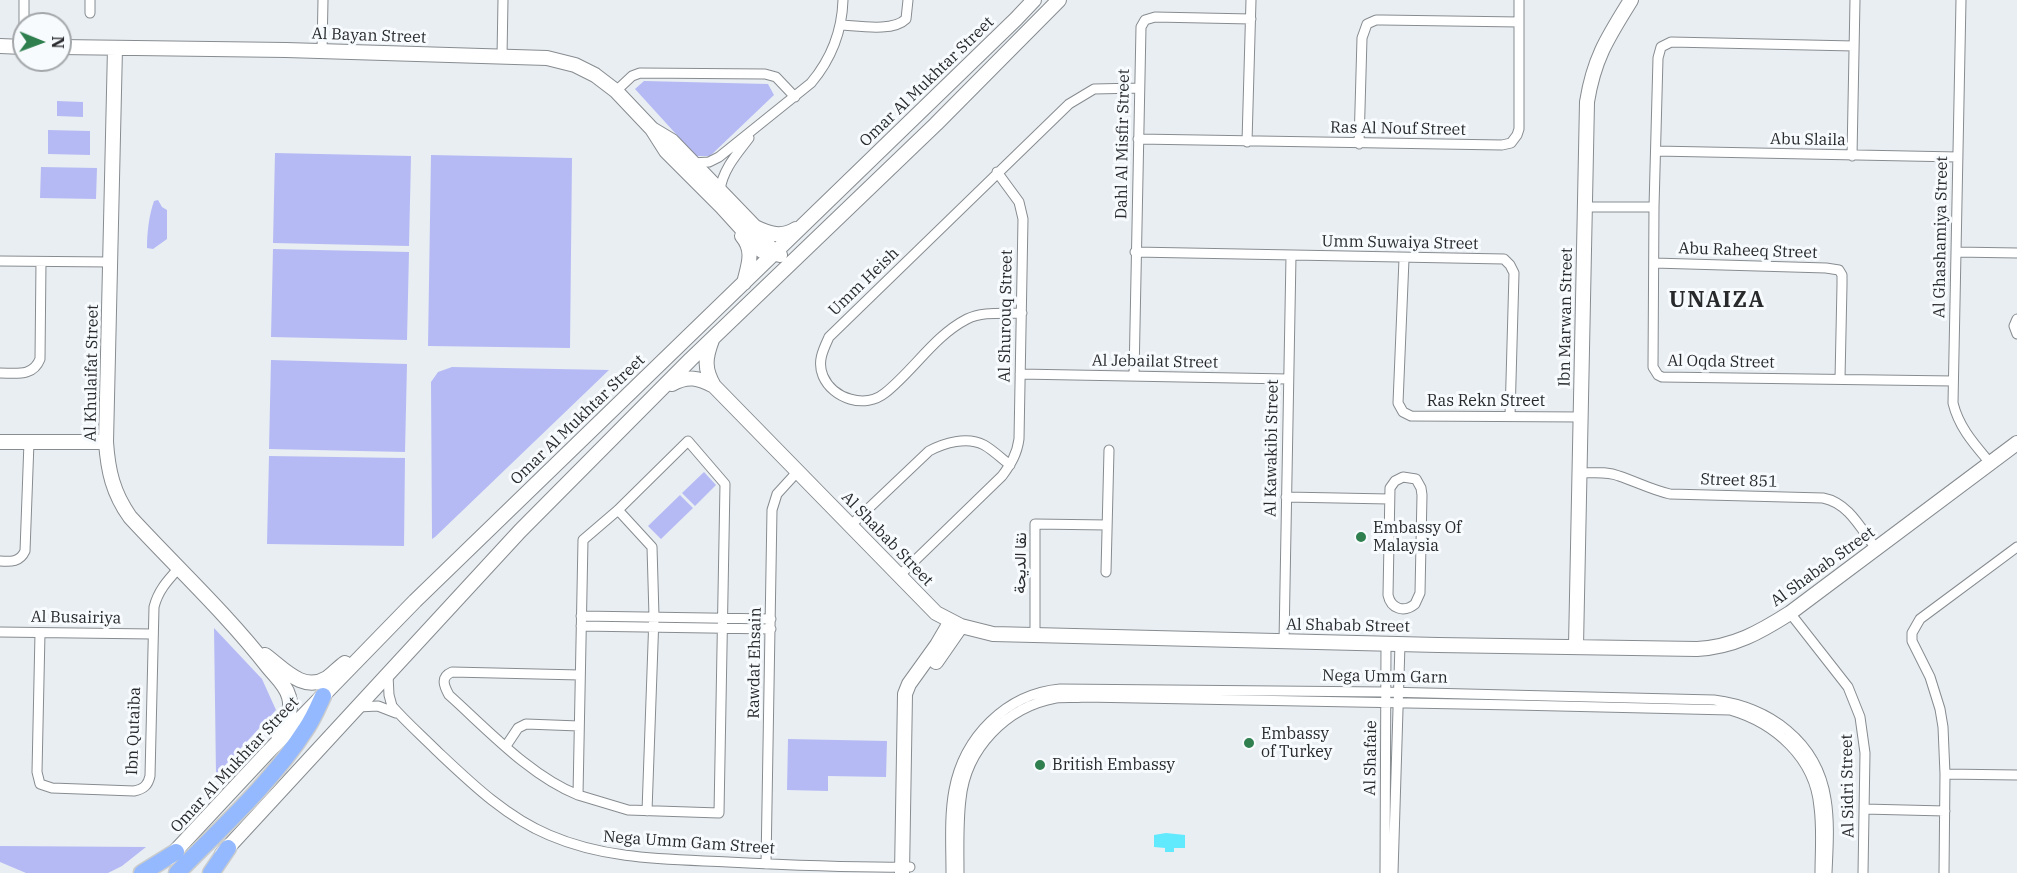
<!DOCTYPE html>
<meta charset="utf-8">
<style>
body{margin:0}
#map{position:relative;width:2017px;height:873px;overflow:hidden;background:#e9eef3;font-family:"IBM Plex Serif",serif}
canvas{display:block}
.north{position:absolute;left:12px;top:12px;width:60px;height:60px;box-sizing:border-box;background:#f8fbfe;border:2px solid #a4a7aa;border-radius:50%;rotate:91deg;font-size:16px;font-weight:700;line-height:24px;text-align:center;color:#27292b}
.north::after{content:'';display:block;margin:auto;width:21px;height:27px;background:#2f7f4f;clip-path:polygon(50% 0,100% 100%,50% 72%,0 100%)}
</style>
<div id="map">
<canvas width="2017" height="873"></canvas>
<div class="north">N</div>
</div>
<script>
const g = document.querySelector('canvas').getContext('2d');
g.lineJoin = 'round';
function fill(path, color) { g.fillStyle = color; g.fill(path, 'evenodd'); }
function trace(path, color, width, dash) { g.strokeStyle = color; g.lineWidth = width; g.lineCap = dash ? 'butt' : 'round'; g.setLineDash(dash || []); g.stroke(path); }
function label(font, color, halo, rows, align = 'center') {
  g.font = font + ' "IBM Plex Serif",Vazirmatn,serif'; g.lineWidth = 6; g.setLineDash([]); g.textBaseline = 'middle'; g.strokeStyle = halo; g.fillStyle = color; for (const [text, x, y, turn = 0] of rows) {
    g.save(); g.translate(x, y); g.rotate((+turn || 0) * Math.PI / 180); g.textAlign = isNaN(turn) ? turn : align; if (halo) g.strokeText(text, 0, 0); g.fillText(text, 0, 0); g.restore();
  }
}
const green = new Path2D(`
 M644 81 768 84 774 95 710 156H696L635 89Z
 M57 101 83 102V117L57 116Z
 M48 130 90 131V155L48 154Z
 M275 153 411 156 409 246 273 243Z
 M431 155 572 158 570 348 428 346Z
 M41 167 97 168 96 199 40 198Z
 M158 200 162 207 167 210V239L153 249 147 248C147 233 149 215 154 201Z
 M273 249 409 252 407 340 271 337Z
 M271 360 407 364 405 452 269 449Z
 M452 367 609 370 435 537 432 539 431 382 438 372Z
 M269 456 405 458 404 546 267 544Z
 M704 472 716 485 695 506 682 493Z
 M680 495 693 508 661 539 648 526Z
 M214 628 262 679 276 710 216 775Z
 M788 739 887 741 886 777 828 776V791L787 790Z
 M0 846 146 847 122 866 108 873H26L0 862Z`);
const water = new Path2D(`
 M1166 833 1185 835V848H1174V852H1165V848L1154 847V835Z`);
const street = new Path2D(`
 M1961 0 1953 403C1959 428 1975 445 1991 464
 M90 13V0
 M841 25C859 26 893 32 906 19L908 0
 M1854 46 1671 42 1661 47 1658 58 1654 207 1653 367 1658 375 1662 377 1953 381
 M24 47V0
 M322 51 323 0
 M502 56 503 0
 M616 91 632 76 640 73 765 74 776 77 795 97
 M1138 139 1502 145 1511 143 1517 135 1519 129V0
 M1247 142 1251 0
 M1359 144 1362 38 1367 24 1376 20H1382L1519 22
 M1656 151 1958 157
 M1852 156 1855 0
 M693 163 709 162 719 157 811 83C832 58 842 32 843 0
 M720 190C723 169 737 154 749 138
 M1585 207H1654
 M1135 252 1504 259 1510 265 1514 273 1510 416
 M1956 252 2017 253
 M1404 259 1398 403 1403 412 1411 416 1581 417
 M0 261 110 262
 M1654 263 1826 268 1839 270 1842 275V285L1840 379
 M1022 313C1004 314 983 311 967 319 934 336 914 370 885 393 865 409 833 399 823 376 817 362 823 350 829 337L1069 104 1094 89 1139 88
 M2017 319 2014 326 2017 334
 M0 373C16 373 33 377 40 359L41 262
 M1020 374 1288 379
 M1134 376 1141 27 1145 20 1155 17 1251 19
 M688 441 725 484 719 813 628 810 578 795 583 540 618 510Z
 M1580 473C1593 473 1607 471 1619 476 1637 482 1652 490 1670 494L1823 498C1849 503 1861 529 1877 550
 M1403 477 1416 479 1421 488 1422 495 1420 593 1415 604C1404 613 1391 609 1388 595L1390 488 1395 481Z
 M1286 497 1389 499
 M618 510 652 547 654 616 647 811
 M850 526 929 451C944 443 967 436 984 445 993 450 1002 459 1010 465
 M0 561C11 562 20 562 25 551L29 442
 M1106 572 1109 450
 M900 575 1002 476C1011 464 1017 454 1019 439L1023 219 1019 202 997 172
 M1790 613 1848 687 1860 717 1865 753 1863 873
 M581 616 771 619
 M581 626 771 629
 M0 632 152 634
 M40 633 37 772 40 784 52 788 134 791C144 789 148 785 150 776L154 607C158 591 167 581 178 569
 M1035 636V524L1107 525
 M1284 641 1291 256
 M388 675 389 695 392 706C406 722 422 736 437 751 471 783 506 817 549 835 607 860 667 859 728 862 788 865 849 868 910 867
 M358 707 378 706 396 713
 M506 746 518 728 526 724 579 726
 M1945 774 2017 775
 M578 795C530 776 487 729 449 695 444 686 440 677 452 672L580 675
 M1864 809 1945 811
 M766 864 772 510 777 494 798 471
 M951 873C951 846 949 816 954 790 964 737 1006 694 1060 689L1385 692 1714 700C1769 707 1817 741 1826 799 1830 823 1828 849 1827 873
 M959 873C959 849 958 823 961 799 966 749 1006 707 1056 698 1065 697 1074 698 1084 697L1516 705 1730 710C1775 723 1815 758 1819 807 1822 829 1820 852 1820 873
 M1385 873 1386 644
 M1393 873 1400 644
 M1944 873 1945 774 1943 727 1940 709 1930 677 1912 641V633L1920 619 2017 547`);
const secondary = new Path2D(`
 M0 46 24 47
 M60 47 286 50 547 58 575 65 595 75 616 91 652 129 666 151 722 207 762 251 780 255
 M115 48 106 442C108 471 113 493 130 517 176 567 226 613 268 667 276 677 286 685 289 697 293 711 285 724 278 735
 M652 129 672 141 755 227 774 253
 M755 227C769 234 782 238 796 229
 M742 236C755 251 748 266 744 283
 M712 340C705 358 704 369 714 386L936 613 961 626 993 634 1438 645 1697 649C1734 647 1760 632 1790 613L2017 443
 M672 384C688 375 699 378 714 386
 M0 442H106
 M1576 646 1587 102C1594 58 1608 37 1631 0
 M265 655C283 668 303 693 327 678 333 674 339 667 345 663
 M936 662 961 626
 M222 854 520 531 691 359 936 124 1059 0
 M169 858 267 753 415 601 1016 19 1034 0
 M902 873 905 694 909 684 937 645 951 621`);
const highway = new Path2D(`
 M142 873 176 852
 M177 873C220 829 273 781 306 729 313 719 318 707 323 696
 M211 873 228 848`);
const markers = [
 [1361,537,6,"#2f7f4f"],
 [1249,743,6,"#2f7f4f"],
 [1040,765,6,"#2f7f4f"]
];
const streetNames = [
 ["Al Bayan Street",369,36,2],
 ["Omar Al Mukhtar Street",927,82,-44],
 ["Ras Al Nouf Street",1398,129,1],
 ["Abu Slaila",1808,140,1],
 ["Dahl Al Misfir Street",1123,144,-89],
 ["Al Ghashamiya Street",1941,237,-89],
 ["Umm Suwaiya Street",1400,243,1],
 ["Abu Raheeq Street",1748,251,2],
 ["Umm Heish",864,282,-44],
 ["Al Shurouq Street",1006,316,-89],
 ["Ibn Marwan Street",1566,317,-89],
 ["Al Jebailat Street",1155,362,1],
 ["Al Oqda Street",1721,362,1],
 ["Al Khulaifat Street",92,373,-89],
 ["Ras Rekn Street",1486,401],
 ["Omar Al Mukhtar Street",578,420,-44],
 ["Al Kawakibi Street",1272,448,-89],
 ["Street 851",1739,481,2],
 ["Al Shabab Street",887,539,46],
 ["نقا الديحة",1021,563,-89],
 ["Al Shabab Street",1823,567,-36],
 ["Al Busairiya",76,618,1],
 ["Al Shabab Street",1348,626,1],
 ["Rawdat Ehsain",755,663,-89],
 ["Nega Umm Garn",1385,677,1],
 ["Ibn Qutaiba",134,731,-88],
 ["Al Shafaie",1371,758,-89],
 ["Omar Al Mukhtar Street",235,765,-47],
 ["Al Sidri Street",1848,786,-91],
 ["Nega Umm Gam Street",689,843,4]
];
const poiNames = [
 ["Embassy Of",1373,528],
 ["Malaysia",1373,546],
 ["Embassy",1261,734],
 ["of Turkey",1261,752],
 ["British Embassy",1052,765]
];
const districtNames = [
 ["UNAIZA",1717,301]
];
fill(green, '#b5baf4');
fill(water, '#61eafe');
trace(street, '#878c90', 11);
trace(secondary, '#878c90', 16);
trace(highway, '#cbcccc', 19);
trace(street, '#fff', 9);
trace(secondary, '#fff', 14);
trace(highway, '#94b9fe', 16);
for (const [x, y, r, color] of markers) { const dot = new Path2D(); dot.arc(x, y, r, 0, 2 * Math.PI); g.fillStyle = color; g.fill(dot); trace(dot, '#f8fbfe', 2); }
label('16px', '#27292b', '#f8fbfe', streetNames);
label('16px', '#27292b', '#f8fbfe', poiNames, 'left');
g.letterSpacing = '1.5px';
label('bold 22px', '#27292b', '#f8fbfe', districtNames);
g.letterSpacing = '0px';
</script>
